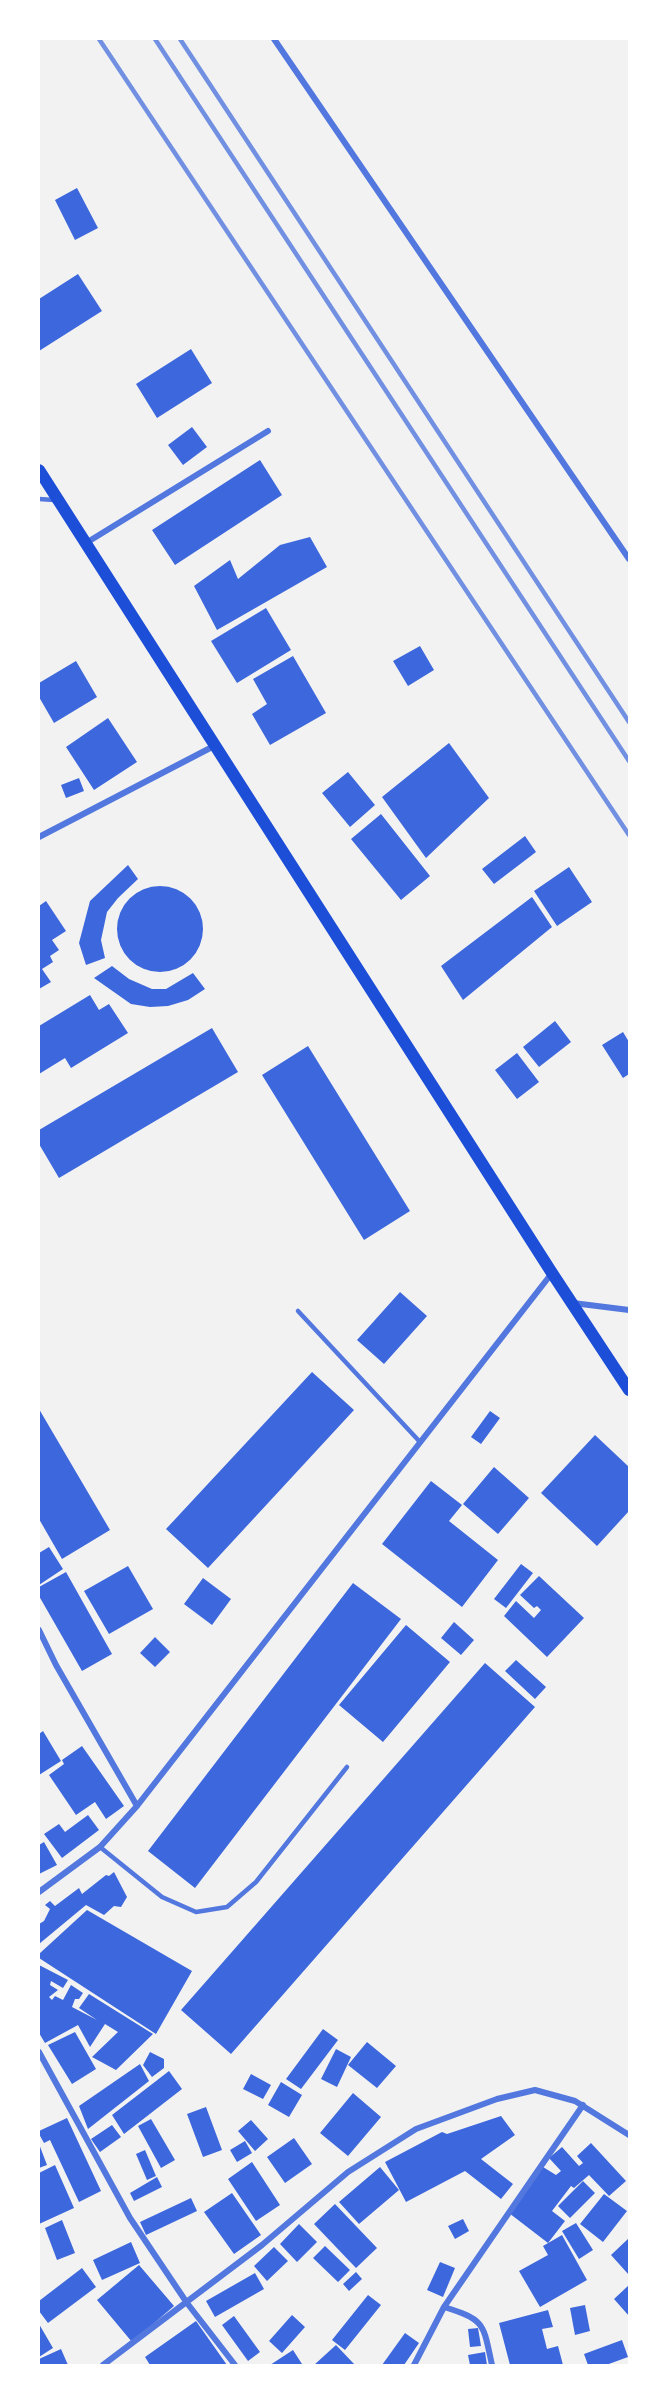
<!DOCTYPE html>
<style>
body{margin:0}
#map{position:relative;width:668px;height:2404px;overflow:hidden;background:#f2f2f2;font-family:Montserrat,sans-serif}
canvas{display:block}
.frame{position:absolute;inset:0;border:40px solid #fff;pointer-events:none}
</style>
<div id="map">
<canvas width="668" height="2404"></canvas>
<div class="frame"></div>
</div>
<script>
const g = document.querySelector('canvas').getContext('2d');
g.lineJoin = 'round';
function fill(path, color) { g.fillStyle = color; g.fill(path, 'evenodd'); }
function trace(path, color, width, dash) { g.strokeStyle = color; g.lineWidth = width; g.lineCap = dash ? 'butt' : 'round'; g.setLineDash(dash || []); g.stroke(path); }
const building = new Path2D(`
 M77 188 98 228 75 240 55 200Z
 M78 274 102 311 39 351V299Z
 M191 349 212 383 157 418 136 384Z
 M192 427 207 447 183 465 168 445Z
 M260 460 282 495 175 565 152 530Z
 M310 537 327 567 217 630 194 586 230 560 238 579 280 545Z
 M266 608 291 650 237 683 211 641Z
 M420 646 434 670 408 686 393 661Z
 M293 656 326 713 270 745 252 714 267 704 253 679Z
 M76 661 97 697 54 723 39 697V683Z
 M108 718 137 762 94 790 66 747Z
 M449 743 489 798 426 858 382 797Z
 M348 772 375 805 350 827 322 793Z
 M79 778 84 791 66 798 61 785Z
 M381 814 430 876 401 900 351 839Z
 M525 836 536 852 494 884 482 869Z
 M128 865 138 879 118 898 107 912 101 940 105 958 86 965 79 943 90 901Z
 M569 867 592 902 557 926 534 891Z
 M117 929a43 43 0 1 1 86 0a43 43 0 1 1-86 0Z
 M532 897 552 927 463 1000 441 966Z
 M46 901 66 931 52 940 59 950 50 956 53 962 42 969 51 982 39 989V906Z
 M112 966 129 979 152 989H166L193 973 205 989 188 1000 168 1006 150 1007 131 1004 94 978Z
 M90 995 99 1010 109 1004 128 1033 71 1068 65 1058 39 1074V1026Z
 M555 1021 571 1042 539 1067 523 1047Z
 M212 1028 238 1072 59 1178 39 1144V1130Z
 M623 1032 629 1042V1074L623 1078 602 1045Z
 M308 1046 410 1211 364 1240 262 1075Z
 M517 1053 539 1082 517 1099 495 1070Z
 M400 1292 427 1316 384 1364 357 1340Z
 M312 1372 354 1410 208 1568 166 1529Z
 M39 1409 110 1530 62 1559 39 1519Z
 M490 1411 500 1418 481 1444 471 1437Z
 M595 1435 629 1467V1511L597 1546 541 1493Z
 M494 1467 529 1498 498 1534 463 1504Z
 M431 1481 462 1505 449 1521 498 1560 462 1607 382 1544Z
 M49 1547 63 1569 39 1585V1553Z
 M521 1564 533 1573 506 1608 494 1599Z
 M128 1566 153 1609 109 1634 84 1591Z
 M66 1572 112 1654 82 1671 39 1596V1587Z
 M539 1576 584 1618 547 1657 504 1616 516 1601 534 1618 541 1610 537 1606 534 1608 520 1595Z
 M203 1578 231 1599 212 1625 184 1604Z
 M353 1583 401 1619 195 1888 148 1851Z
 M454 1622 474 1640 461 1655 441 1638Z
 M406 1625 450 1662 383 1742 339 1705Z
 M155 1637 170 1652 155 1667 140 1653Z
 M516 1660 546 1687 535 1699 505 1671Z
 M485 1663 535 1707 231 2054 181 2010Z
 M43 1731 61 1761 39 1775V1734Z
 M82 1746 124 1806 106 1819 95 1802 76 1815 49 1775 64 1764 62 1760Z
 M88 1815 99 1830 62 1858 44 1834 59 1824 65 1832Z
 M44 1842 57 1865 39 1874V1845Z
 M114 1872 127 1897 121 1907 114 1906 104 1915 86 1905 39 1944V1924L44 1921 50 1909 45 1905 50 1901 55 1906 79 1888 82 1894 106 1875 109 1876Z
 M87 1910 192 1971 156 2034 39 1958V1954Z
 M39 1965 68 1980 63 1988 51 1981 50 1985 58 1990 49 1997 52 2000 55 1996 63 2000 71 1985 83 1993 79 1999H75L72 2007 97 2020 79 2008 89 1994 153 2034 116 2070 92 2057 118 2032 105 2024 90 2047 78 2025 45 2043 39 2033Z
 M323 2029 338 2040 301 2089 286 2079Z
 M75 2032 96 2069 72 2084 48 2045Z
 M367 2042 396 2066 377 2088 348 2065Z
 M336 2049 351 2057 337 2087 321 2079Z
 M150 2052 164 2059V2068L152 2077 143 2065Z
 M140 2064 149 2081 88 2129 79 2106Z
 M169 2071 182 2089 124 2134 112 2115Z
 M251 2074 271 2085 263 2099 243 2089Z
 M281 2082 302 2095 289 2117 268 2105Z
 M353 2093 381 2117 348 2156 320 2133Z
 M206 2107 222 2150 203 2157 187 2114Z
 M501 2116 515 2135 481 2159 513 2184 501 2199 465 2171 406 2202 385 2162 442 2132 447 2134Z
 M67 2118 101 2191 79 2202 50 2140 44 2143 39 2134V2131Z
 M151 2119 175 2160 161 2168 138 2126Z
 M251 2120 268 2139 255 2151 238 2131Z
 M112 2125 121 2137 100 2152 91 2139Z
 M294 2138 312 2164 285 2183 267 2157Z
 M245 2141 252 2153 237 2162 230 2150Z
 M591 2143 626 2181 609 2196 589 2175 574 2188 571 2186 552 2211 565 2221 548 2243 509 2213 543 2167 556 2175 561 2171 549 2158 562 2147 579 2166 583 2163 577 2156Z
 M39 2144 47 2165 39 2168Z
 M145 2150 156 2176 147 2180 136 2154Z
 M252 2162 280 2205 256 2221 228 2179Z
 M55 2165 74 2208 39 2224V2173Z
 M380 2167 399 2190 359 2224 339 2202Z
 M157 2177 162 2187 134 2201 130 2193Z
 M583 2181 595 2193 570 2218 558 2206Z
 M232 2193 261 2235 234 2254 204 2212Z
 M604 2194 627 2211 603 2242 580 2224Z
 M191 2198 197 2211 146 2235 140 2222Z
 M335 2204 377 2248 356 2268 314 2224Z
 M463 2219 469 2231 455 2239 448 2226Z
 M62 2220 75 2253 57 2260 45 2228Z
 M576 2223 593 2250 579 2259 562 2231Z
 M299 2224 317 2242 297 2262 280 2244Z
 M562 2235 587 2280 540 2307 519 2271 548 2255 543 2246Z
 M629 2238V2275L611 2255Z
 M131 2242 140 2263 102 2280 93 2260Z
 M325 2246 350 2270 338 2282 313 2258Z
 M274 2247 288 2261 267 2281 254 2266Z
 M440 2262 455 2268 443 2297 427 2290Z
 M139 2265 174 2306 132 2342 97 2300Z
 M82 2268 96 2287 48 2323 39 2311V2301Z
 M356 2272 362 2279 349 2291 343 2284Z
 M255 2273 264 2289 215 2317 206 2301Z
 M629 2285V2316L614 2299Z
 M368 2295 381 2305 345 2350 332 2340Z
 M585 2305 590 2331 575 2335 570 2308Z
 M548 2310 553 2327 542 2329 547 2349 558 2346 563 2365H510L499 2323Z
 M292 2315 305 2327 282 2353 269 2341Z
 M234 2316 260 2352 248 2361 222 2325Z
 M196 2321 227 2365H150L145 2357Z
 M39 2324 53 2348 39 2357Z
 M478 2328 481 2346 470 2347 468 2329Z
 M405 2333 419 2343 404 2365H382Z
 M622 2340 628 2357 606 2365H588L584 2354Z
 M336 2345 355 2365H314Z
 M61 2349 68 2365H39V2359Z
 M293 2350 302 2364 270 2365Z
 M485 2352 487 2365H470L468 2355Z`);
const service = new Path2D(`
 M39 499 54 500
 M298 1311 420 1442
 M100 1847 162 1897 196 1912 227 1907 256 1882 347 1767`);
const minor = new Path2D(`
 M274 39 629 559
 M86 543 268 431
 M39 837 216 745
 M573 1303 629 1310
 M39 1630 56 1665 137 1806
 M39 1892 100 1847 137 1806 552 1273
 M39 2052 130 2218 187 2303 235 2365
 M444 2307C486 2320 483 2324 492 2365
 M103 2365 262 2245 348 2172 416 2129 497 2099 535 2090 575 2101 629 2135
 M414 2365 444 2307 583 2105`);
const secondary = new Path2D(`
 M39 470 552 1273 629 1390`);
const rail = new Path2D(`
 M99 39 629 835
 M155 39 629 761
 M180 39 629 722`);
fill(building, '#3d67dc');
trace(service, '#5277de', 4.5);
trace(minor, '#5277de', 6);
trace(secondary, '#1d4ed8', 12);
trace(rail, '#7290e2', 4.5);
</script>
